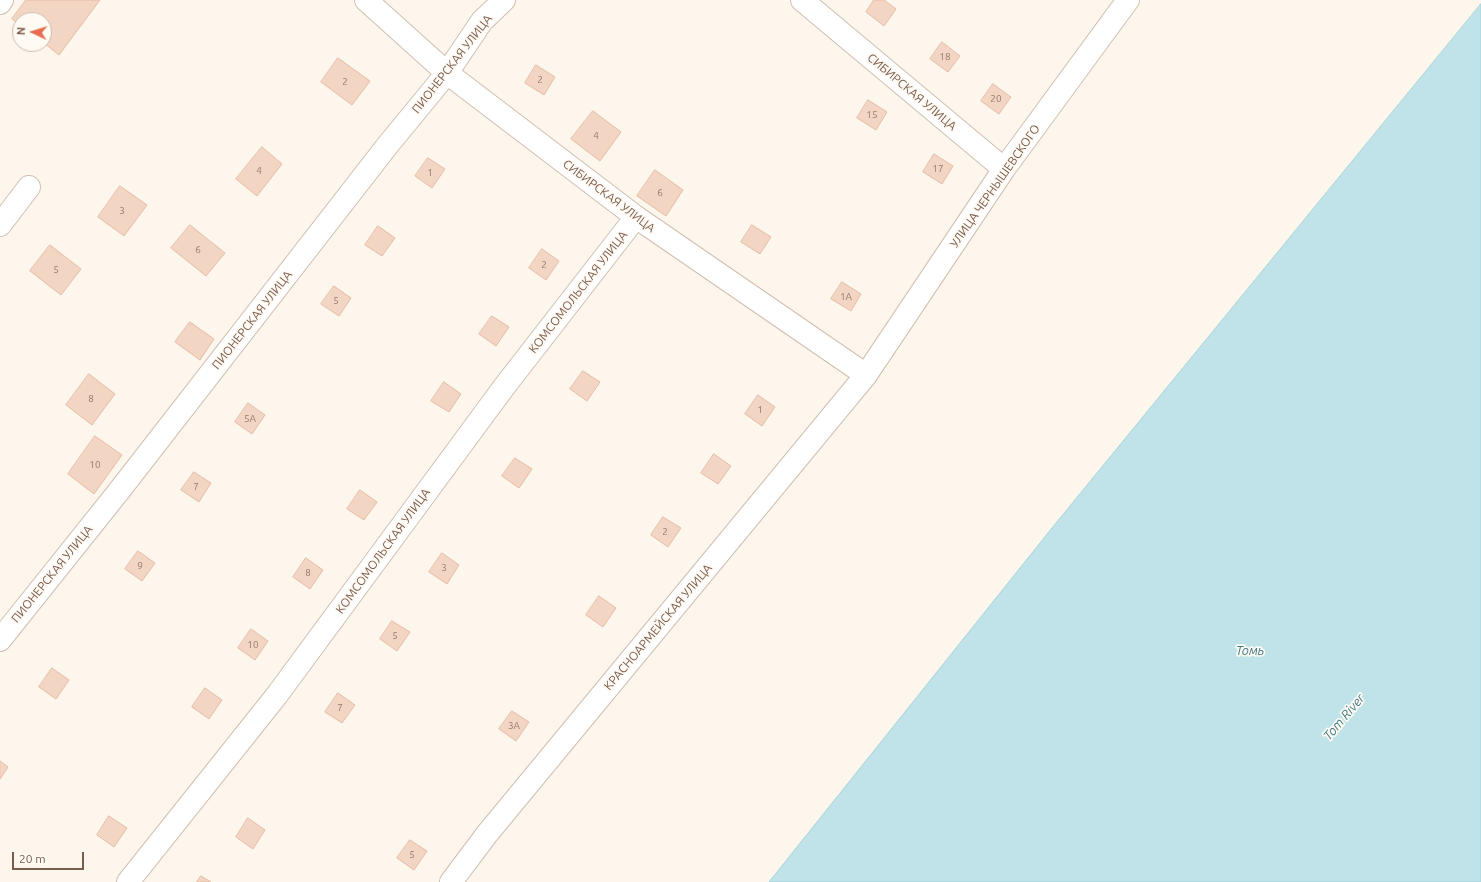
<!DOCTYPE html>
<meta charset="utf-8">
<style>
body{margin:0}
#map{position:relative;width:1481px;height:882px;overflow:hidden;background:#fdf6ec;font-family:Ubuntu,sans-serif}
canvas{display:block}
.north{position:absolute;left:12px;top:12px;width:40px;height:40px;box-sizing:border-box;background:#fffaf3;border:1px solid #cabbb1;border-radius:50%;rotate:274deg;font-size:11px;font-weight:700;line-height:16px;text-align:center;color:#7a5c4d}
.north::after{content:'';display:block;margin:auto;width:14px;height:18px;background:#e76f51;clip-path:polygon(50% 0,100% 100%,50% 72%,0 100%)}
.scale{position:absolute;left:12px;top:852px;width:72px;height:18px;box-sizing:border-box;border:2px solid #7a5c4d;border-top:0;padding-left:5px;font-size:12px;line-height:14px;white-space:nowrap;color:#7a5c4d;-webkit-text-stroke:3px #fffaf3;paint-order:stroke}
</style>
<div id="map">
<canvas width="1481" height="882"></canvas>
<div class="north">N</div>
<div class="scale">20 m</div>
</div>
<script>
const g = document.querySelector('canvas').getContext('2d');
g.lineJoin = 'round';
function fill(path, color) { g.fillStyle = color; g.fill(path, 'evenodd'); }
function trace(path, color, width, dash) { g.strokeStyle = color; g.lineWidth = width; g.lineCap = dash ? 'butt' : 'round'; g.setLineDash(dash || []); g.stroke(path); }
function label(font, color, halo, rows, align = 'center') {
  g.font = font + ' Ubuntu,sans-serif'; g.lineWidth = 3.5; g.setLineDash([]); g.textBaseline = 'middle'; g.strokeStyle = halo; g.fillStyle = color; for (const [text, x, y, turn = 0] of rows) {
    g.save(); g.translate(x, y); g.rotate((+turn || 0) * Math.PI / 180); g.textAlign = isNaN(turn) ? turn : align; if (halo) g.strokeText(text, 0, 0); g.fillText(text, 0, 0); g.restore();
  }
}
const water = new Path2D(`
 M1481 4V882H769L1052 528Z`);
const building = new Path2D(`
 M26 0H100L59 55 44 43V20H20V25L12 19Z
 M874 0H884L896 9 884 26 866 12Z
 M942 42 960 56 948 72 930 59Z
 M338 58 370 81 352 105 321 82Z
 M536 65 555 77 544 95 525 83Z
 M993 84 1011 97 999 114 981 101Z
 M868 100 887 112 876 130 857 118Z
 M593 111 621 132 600 161 571 139Z
 M262 147 282 164 257 196 236 179Z
 M934 154 953 166 942 184 923 172Z
 M428 158 445 169 432 188 415 176Z
 M655 170 683 190 666 216 637 196Z
 M120 186 147 205 124 236 98 217Z
 M190 225 225 253 206 276 171 248Z
 M752 225 771 237 760 254 741 242Z
 M378 226 395 238 382 256 365 245Z
 M50 245 81 269 61 295 30 271Z
 M542 249 559 261 546 280 529 268Z
 M842 282 861 294 851 311 831 299Z
 M334 286 351 298 339 316 321 304Z
 M492 316 509 327 496 346 479 334Z
 M190 322 214 339 200 360 175 342Z
 M583 371 600 382 587 401 570 389Z
 M89 374 115 394 92 425 66 405Z
 M444 382 461 394 449 412 431 401Z
 M758 395 775 407 762 426 745 414Z
 M248 403 265 415 252 434 235 422Z
 M95 436 122 455 94 494 68 474Z
 M714 454 731 466 718 484 701 473Z
 M515 458 532 469 519 488 502 476Z
 M194 472 211 483 199 502 181 490Z
 M360 490 377 502 364 520 347 509Z
 M663 517 681 528 668 547 651 535Z
 M138 551 155 563 142 581 125 569Z
 M442 553 459 565 447 584 429 572Z
 M306 558 323 570 310 589 293 577Z
 M599 596 616 608 603 627 586 615Z
 M392 621 410 632 397 651 380 639Z
 M251 629 268 641 255 660 238 648Z
 M52 668 69 680 56 699 39 687Z
 M205 688 222 700 209 719 192 707Z
 M338 693 355 705 342 723 325 712Z
 M512 711 529 722 516 741 499 729Z
 M0 761 8 767 0 779Z
 M109 816 127 828 114 847 97 835Z
 M248 818 265 830 253 849 236 837Z
 M410 840 427 851 414 870 397 858Z
 M201 876 211 882H197Z`);
const minor = new Path2D(`
 M366 0 447 73 636 217 866 375
 M802 0 1004 169
 M0 3 2 0
 M0 225 29 187
 M0 640 119 491 387 146 447 73 482 21 504 0
 M128 882 277 695 504 387 636 217
 M451 882 487 834 866 375 1004 169 1128 0`);
const numberNames = [
 ["18",945,57],
 ["2",540,80],
 ["2",345,82],
 ["20",996,99],
 ["15",872,115],
 ["4",596,136],
 ["17",938,169],
 ["4",259,171],
 ["1",430,173],
 ["6",660,193],
 ["3",122,211],
 ["6",198,250],
 ["2",544,265],
 ["5",56,270],
 ["1А",846,297],
 ["5",336,301],
 ["8",91,399],
 ["1",760,410],
 ["5А",250,419],
 ["10",95,465],
 ["7",196,487],
 ["2",665,532],
 ["9",140,566],
 ["3",444,568],
 ["8",308,573],
 ["5",395,636],
 ["10",253,645],
 ["7",340,708],
 ["3А",514,726],
 ["5",412,855]
];
const streetNames = [
 ["ПИОНЕРСКАЯ УЛИЦА",452,64,-52],
 ["СИБИРСКАЯ УЛИЦА",912,92,40],
 ["УЛИЦА ЧЕРНЫШЕВСКОГО",995,186,-55],
 ["СИБИРСКАЯ УЛИЦА",609,196,37],
 ["КОМСОМОЛЬСКАЯ УЛИЦА",578,292,-52],
 ["ПИОНЕРСКАЯ УЛИЦА",252,320,-52],
 ["КОМСОМОЛЬСКАЯ УЛИЦА",383,551,-54],
 ["ПИОНЕРСКАЯ УЛИЦА",52,574,-51],
 ["КРАСНОАРМЕЙСКАЯ УЛИЦА",658,627,-50]
];
const waterNames = [
 ["Томь",1250,651],
 ["Tom River",1344,717,-50]
];
fill(water, '#bfe3e8');
trace(water, '#a5d3da', 1);
fill(building, '#f3d5c3');
trace(building, '#e6bba3', 1);
trace(minor, '#d1beb0', 24);
trace(minor, '#fff', 22);
label('10px', '#987a6a', null, numberNames);
label('12px', '#7a5c4d', '#fffaf3', streetNames);
label('italic 13px', '#437c86', '#fffaf3', waterNames);
</script>
